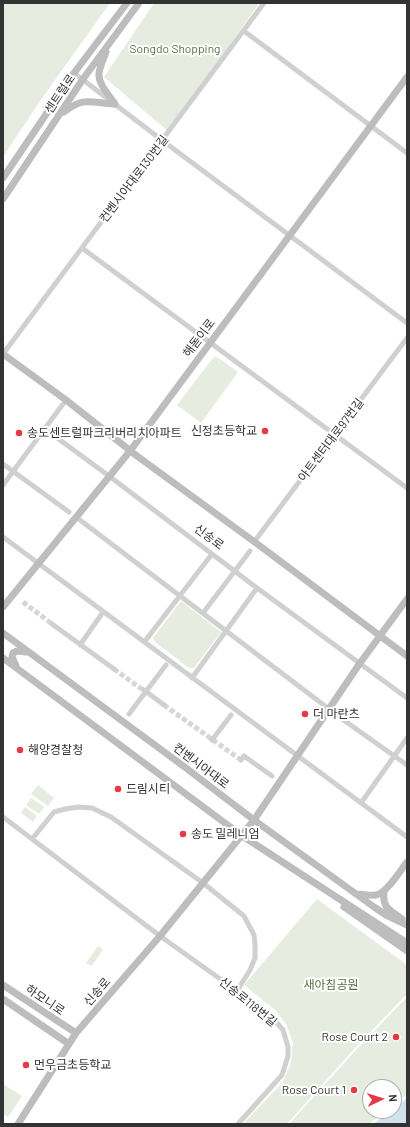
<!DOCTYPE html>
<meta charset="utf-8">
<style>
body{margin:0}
#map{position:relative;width:410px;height:1127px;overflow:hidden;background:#fff;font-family:Barlow,sans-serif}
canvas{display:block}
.frame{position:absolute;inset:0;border:4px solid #333;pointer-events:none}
.north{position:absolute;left:362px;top:1079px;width:40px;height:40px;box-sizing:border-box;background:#fff;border:1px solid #adadad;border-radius:50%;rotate:86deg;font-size:11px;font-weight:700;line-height:16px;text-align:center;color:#333}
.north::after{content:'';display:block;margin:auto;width:14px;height:18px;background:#e63946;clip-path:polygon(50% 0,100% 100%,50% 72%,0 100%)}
</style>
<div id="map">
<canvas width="410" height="1127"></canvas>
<div class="frame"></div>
<div class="north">N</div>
</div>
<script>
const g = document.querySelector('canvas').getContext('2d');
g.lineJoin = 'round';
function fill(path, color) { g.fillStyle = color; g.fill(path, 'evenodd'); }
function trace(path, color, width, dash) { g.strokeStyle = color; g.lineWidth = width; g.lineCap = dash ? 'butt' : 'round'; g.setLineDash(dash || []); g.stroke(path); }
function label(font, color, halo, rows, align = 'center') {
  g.font = font + ' Barlow,"Noto Sans KR",sans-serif'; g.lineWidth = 4; g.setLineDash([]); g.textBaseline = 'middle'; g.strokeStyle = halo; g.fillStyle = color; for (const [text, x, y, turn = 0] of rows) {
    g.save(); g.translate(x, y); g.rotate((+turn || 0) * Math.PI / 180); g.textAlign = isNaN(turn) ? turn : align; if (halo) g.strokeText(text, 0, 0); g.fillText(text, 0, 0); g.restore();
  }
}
const green = new Path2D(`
 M6 3H110L40 101 3 157V4Z
 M154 3H259L169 132 104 77Z
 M215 357 219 358 238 372 201 423 177 405 212 359Z
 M181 601 221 632 194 668H189L155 642 153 638Z
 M38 785 54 798 48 806 31 794Z
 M31 798 44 807 39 814 26 805Z
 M25 807 37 816 33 822 21 813Z
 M317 899 407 965V994L354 1049 287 1124H243L282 1083 291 1063 293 1043 286 1024 276 1011 244 985Z
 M98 946 103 949 92 966 86 963Z
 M407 997V1094L394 1105V1087H370V1111H386L369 1124H289L355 1051Z
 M3 1084 22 1096 8 1117 3 1114Z`);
const water = new Path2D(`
 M407 1098V1124H373L390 1111H394V1108Z`);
const streetTunnel = new Path2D(`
 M23 602 52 624
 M114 669 143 690
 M164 705 241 760`);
const street = new Path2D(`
 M244 31 407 153
 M74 73 163 141 407 323
 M82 248 407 488
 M3 354 264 3
 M45 429 109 476 257 588 407 698
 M3 464 69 512
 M3 485 66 400
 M76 517 329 709
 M3 537 407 837
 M254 542 407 338
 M203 613 250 551
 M52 624 114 669
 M145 641 212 554
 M80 645 101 615
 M192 678 257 588
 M144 690 164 705
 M129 714 166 665
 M335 714 407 765
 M212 740 231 715
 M241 760 244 756 272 776
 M361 803 407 738
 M3 817 160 936 237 991 277 1023 283 1030 288 1047V1056L282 1075 238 1124
 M32 839 54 812 65 809 78 807 92 808 111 817 203 883 244 916 254 935 255 944V958L250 970 237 991`);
const secondary = new Path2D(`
 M106 52C104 58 100 66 99 73 98 84 109 95 115 104
 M64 112C85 96 90 103 115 104
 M3 178 74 73 127 3
 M3 199 83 79 139 3
 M3 354 66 400 137 456 256 543 407 656
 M3 607 130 451 407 77
 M3 633 186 768 254 820 374 907 386 915 407 925
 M3 658 241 835 407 943
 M16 666 12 657 13 653 17 651 26 652
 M384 892C382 908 390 910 402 919
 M357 894C363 894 370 896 376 895 387 893 400 871 407 862
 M344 907 407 951
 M3 985 76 1033
 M3 999 69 1044
 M18 1124 76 1033 160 936 254 820 360 663 407 599`);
const markers = [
 [265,431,4,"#e63946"],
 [19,433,4,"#e63946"],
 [305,714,4,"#e63946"],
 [20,750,4,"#e63946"],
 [118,789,4,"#e63946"],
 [183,834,4,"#e63946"],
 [396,1037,4,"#e63946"],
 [26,1065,4,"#e63946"],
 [354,1090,4,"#e63946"]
];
const parkNames = [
 ["Songdo Shopping",175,49],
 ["새아침공원",331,985]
];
const streetNames = [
 ["센트럴로",60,94,-56],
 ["컨벤시아대로130번길",134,179,-53],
 ["해돋이로",199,338,-53],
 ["아트센터대로97번길",331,440,-53],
 ["신송로",209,537,37],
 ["컨벤시아대로",201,766,37],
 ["신송로",97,992,-49],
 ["하모니로",45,1000,34],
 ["신송로118번길",248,1002,39]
];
const poiNames = [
 ["신정초등학교",257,431,"right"],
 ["송도센트럴파크리버리치아파트",27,433],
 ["더 마란츠",313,714],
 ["해양경찰청",28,750],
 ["드림시티",126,789],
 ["송도 밀레니엄",191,834],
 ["Rose Court 2",388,1037,"right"],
 ["먼우금초등학교",34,1065],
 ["Rose Court 1",346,1090,"right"]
];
fill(green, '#e6ecdf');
fill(water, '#cfe2ee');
trace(streetTunnel, '#d6d6d6', 5, [5, 2.5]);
trace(street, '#d0d0d0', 5);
trace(secondary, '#bdbdbd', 7);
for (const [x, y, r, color] of markers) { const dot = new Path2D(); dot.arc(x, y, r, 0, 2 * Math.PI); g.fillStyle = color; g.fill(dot); trace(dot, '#fff', 1.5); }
label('12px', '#56703f', '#fff', parkNames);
label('12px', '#333', '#fff', streetNames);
label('12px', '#333', '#fff', poiNames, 'left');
</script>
